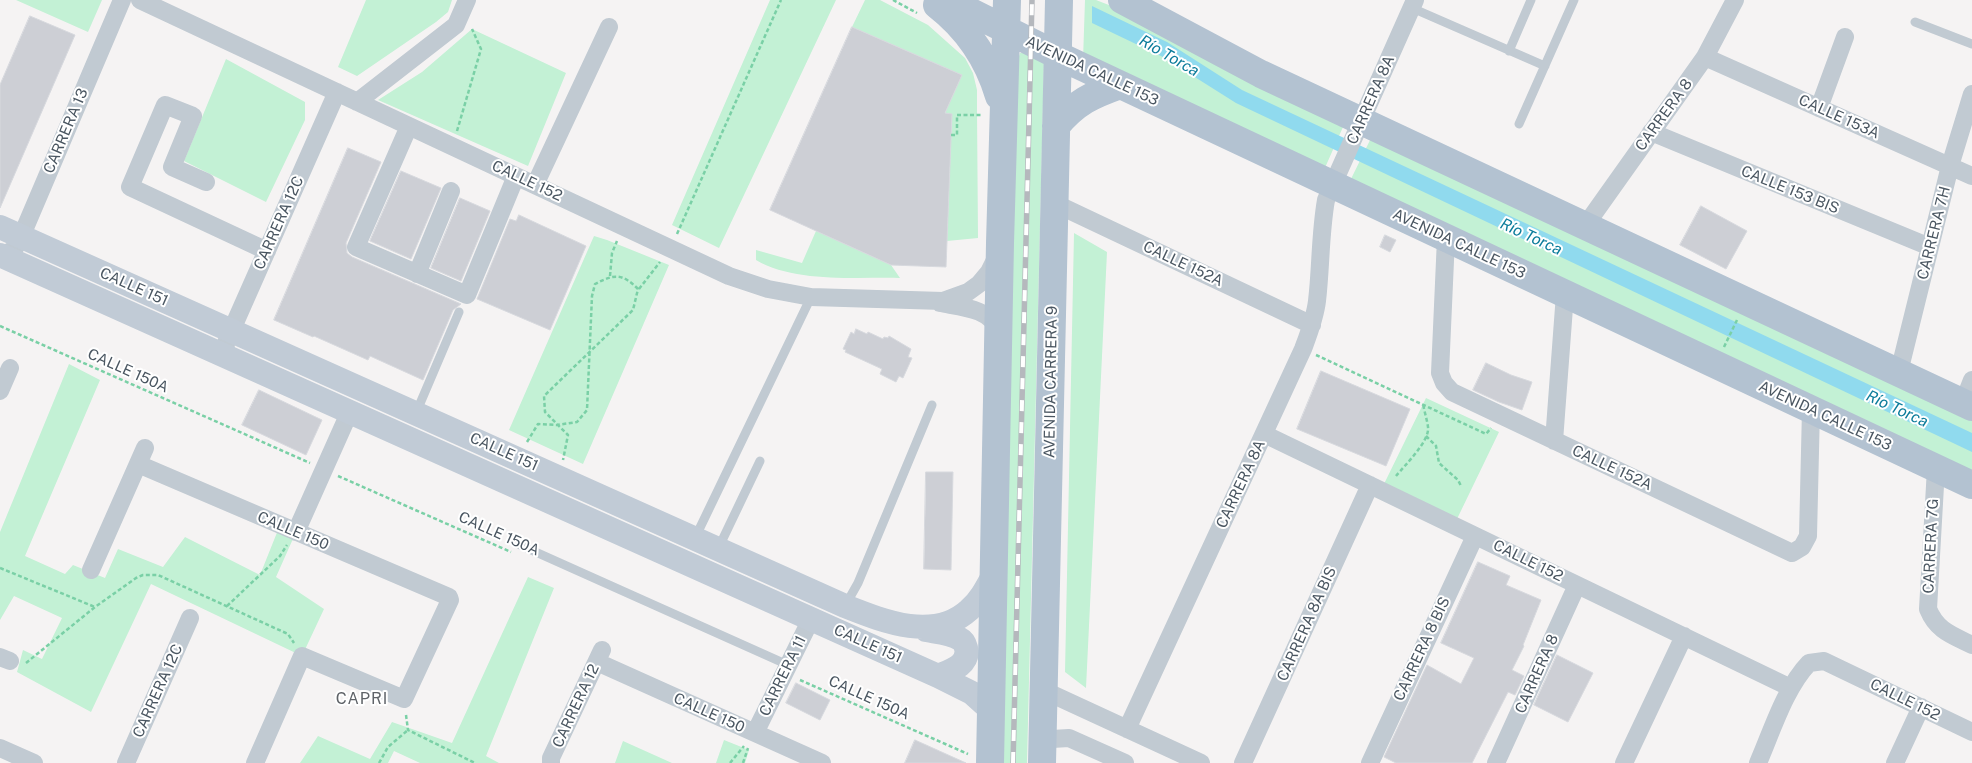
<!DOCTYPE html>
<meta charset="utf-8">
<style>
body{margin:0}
canvas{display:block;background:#f5f3f3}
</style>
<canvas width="1972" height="763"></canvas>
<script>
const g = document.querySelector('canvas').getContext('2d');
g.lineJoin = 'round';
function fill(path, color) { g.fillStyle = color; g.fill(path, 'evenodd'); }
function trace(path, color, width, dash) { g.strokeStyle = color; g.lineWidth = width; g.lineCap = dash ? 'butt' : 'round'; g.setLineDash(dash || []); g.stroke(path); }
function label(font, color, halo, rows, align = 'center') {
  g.font = font + ' "Public Sans",sans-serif'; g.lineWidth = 4; g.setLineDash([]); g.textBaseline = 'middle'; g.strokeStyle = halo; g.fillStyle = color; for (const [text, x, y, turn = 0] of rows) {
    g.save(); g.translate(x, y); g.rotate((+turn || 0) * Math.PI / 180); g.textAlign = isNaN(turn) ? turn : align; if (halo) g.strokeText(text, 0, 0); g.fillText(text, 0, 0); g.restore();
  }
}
const green = new Path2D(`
 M16 0H102L88 32Z
 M366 0H452L448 12 436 22 357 76 338 67Z
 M770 0H836L719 248 672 225Z
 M865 0H880L928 25 965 58 973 73 977 90V110L978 238 947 241 952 115 945 113 962 75 852 27Z
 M1085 0H1096L1137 16 1343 127 1324 170 1083 60Z
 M472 29 566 73 528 166 378 100 422 72Z
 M1020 53H1032L1044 61 1027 763H997L1015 70Z
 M226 59 305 102V120L266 202 184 161Z
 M1373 134 1972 416V478L1350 181Z
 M816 231 891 265 900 278C855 277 795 283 756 260V250L802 263Z
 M1074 233 1107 252 1086 688 1065 672Z
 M594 236 607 240 669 265 583 464 509 430Z
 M69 364 100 380 25 556 65 574 73 565 105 578 118 549 163 567 185 537 260 575 280 525 296 532 276 577 324 609 302 656 151 584 91 712 17 672 23 650 42 659 62 618 14 596 0 620V532Z
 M1426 398 1499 432 1457 519 1384 484Z
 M528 577 554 588 486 756 499 763H420L394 751 388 763H300L318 736 370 759 392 722 452 743Z
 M724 740 749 750 745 763H716Z
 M623 741 672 763H615Z`);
const water = new Path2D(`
 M1092 6 1167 42 1242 90 1972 433V452L1236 103 1163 57 1092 23Z`);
const building = new Path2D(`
 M30 16 75 35 0 208V85Z
 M852 27 962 75 945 113 952 114 946 267 891 265 770 210Z
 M348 148 381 162 346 243 347 253 352 257 461 304 453 310 423 380 370 356 368 360 314 336 313 337 274 320Z
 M401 171 441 188 411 259 370 241Z
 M460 198 490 211 461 281 431 268Z
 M1701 206 1747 231 1726 269 1680 245Z
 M519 215 586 246 550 330 477 299 510 219 516 221Z
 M1385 235 1396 240 1390 252 1380 247Z
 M856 329 867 334 868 332 883 339 884 337 888 338 889 336 911 349 908 357 912 358 903 378 899 376 896 382 880 374 882 369 845 352 846 350 843 349 851 332 854 334Z
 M1486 363 1511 375 1532 382 1522 410 1499 402 1473 390Z
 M1321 371 1410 409 1386 466 1297 429Z
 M259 390 322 420 306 455 242 425Z
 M926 472H953L951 570 924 569Z
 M1478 562 1510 576 1506 585 1541 600 1523 645 1524 646 1512 670 1524 676 1515 695 1508 692 1472 763H1396L1384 757 1427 665 1461 684 1474 658 1441 643Z
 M1557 655 1593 673 1568 722 1534 705Z
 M796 683 830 700 820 720 786 703Z
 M915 740 966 763H905Z`);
const path = new Path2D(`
 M893 0 917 13
 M457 131 481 49 472 29
 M951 135H957V115H982
 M677 234 781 0
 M610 276 612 253 617 241
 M639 289 660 262
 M0 326 310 463
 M1724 347 1737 320
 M1316 355 1486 434 1491 428
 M1426 436 1436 446 1439 463 1458 480 1461 486
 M527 442 538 424 557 425 577 422 587 410 592 296 595 284C614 274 622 273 638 289L633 310 544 396 545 412 568 435 563 460
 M338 476 511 552
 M1396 476C1405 465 1430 441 1428 427 1427 419 1424 411 1423 403
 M0 568 95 607
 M227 606 280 556 287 545
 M26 663 95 607 136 578 143 575H158L288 634 294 643
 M800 680 968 754
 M406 715 408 730 475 763
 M379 763 388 747 408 730
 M730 763 744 746
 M743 763 748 748`);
const lane = new Path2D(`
 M1412 8 1545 66
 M1915 22 1972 44
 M1509 51 1531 0
 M1519 124 1574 0
 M416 413 459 312
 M695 538 811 297
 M520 545 788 665
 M718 549 760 461
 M845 606 858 583 932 405`);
const street = new Path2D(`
 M140 0 729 276 768 289 811 297 943 301 968 292 979 284 989 272 997 256
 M1705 57 1972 176
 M357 102 456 25 467 0
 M1819 108 1845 37
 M409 126 356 247 467 295 516 176
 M1651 132 1930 247
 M206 182 172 167 193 116 165 105 130 187 267 251
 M535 185 609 27
 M1054 203 1312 325
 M1585 226 1705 57 1735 0
 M1446 238 1440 373 1444 383 1452 392 1792 553 1802 547 1808 536 1811 409
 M2 256 13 250 19 242 122 0
 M417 274 451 191
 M940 303C960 307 991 308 998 331
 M225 356 226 343 337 92
 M1899 372 1950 166 1972 94
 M0 391 10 368
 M1963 403 1972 380
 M1264 434 1791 688
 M1554 441 1565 294
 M138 464 449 597 450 600 404 699 302 656 255 763
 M1936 468 1928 609C1937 631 1952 635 1972 645
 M296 532 350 411
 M91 570 145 448
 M0 657 10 661
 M597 662 822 763
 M1045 691 1201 763
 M1127 729 1303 349C1309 333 1315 318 1317 301 1321 267 1320 234 1326 200L1415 0
 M755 733 811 619
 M1043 746 1052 739 1069 738 1125 763
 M0 748 34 763
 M126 763 190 618
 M551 763V758L602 650
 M1243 763 1370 485
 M1370 763 1475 536
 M1496 763 1577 585
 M1624 763 1684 636
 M1758 763C1772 731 1785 688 1809 663L1824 661 1972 732
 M1895 763 1921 707`);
const secondary = new Path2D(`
 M0 227 845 606C883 621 934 642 969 610 981 600 988 585 995 572
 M0 255 938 676 972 693 992 711
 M926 630C936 632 951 633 960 639 964 641 965 644 966 648 970 665 950 671 938 676`);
const primary = new Path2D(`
 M947 0 1057 55 1972 485
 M1122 0 1261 74 1972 407
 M937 5C968 29 988 59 999 96
 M1056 126C1076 102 1092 95 1120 85
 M990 763 1000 243 1007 0
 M1042 763 1059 0`);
const rail = new Path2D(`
 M1013 763 1032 0`);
const streetNames = [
 ["AVENIDA CALLE 153",1092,71,25],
 ["CARRERA 8A",1371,100,-66],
 ["CARRERA 8",1664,115,-54],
 ["CALLE 153A",1839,117,24],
 ["CARRERA 13",66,131,-67],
 ["CALLE 152",527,181,25],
 ["CALLE 153 BIS",1790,190,22],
 ["CARRERA 12C",279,223,-66],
 ["CARRERA 7H",1934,233,-76],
 ["AVENIDA CALLE 153",1459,244,25],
 ["CALLE 152A",1183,264,25],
 ["CALLE 151",134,287,24],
 ["CALLE 150A",128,371,24],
 ["AVENIDA CARRERA 9",1051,382,-89],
 ["AVENIDA CALLE 153",1825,416,25],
 ["CALLE 151",504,452,24],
 ["CALLE 152A",1612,468,25],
 ["CARRERA 8A",1241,484,-65],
 ["CALLE 150",293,531,23],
 ["CALLE 150A",499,534,24],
 ["CARRERA 7G",1931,546,-87],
 ["CALLE 152",1528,561,26],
 ["CARRERA 8A BIS",1307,624,-66],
 ["CALLE 151",868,644,24],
 ["CARRERA 8 BIS",1422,649,-65],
 ["CARRERA 8",1537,674,-66],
 ["CARRERA 11",783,676,-64],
 ["CARRERA 12C",158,691,-66],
 ["CALLE 150A",869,698,24],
 ["CALLE 152",1905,700,26],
 ["CARRERA 12",576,706,-65],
 ["CALLE 150",709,713,24]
];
const waterNames = [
 ["Río Torca",1169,56,30],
 ["Río Torca",1531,237,25],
 ["Río Torca",1897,409,25]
];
const neighbourhoodNames = [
 ["CAPRI",362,699]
];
fill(green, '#c3f1d5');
fill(water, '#90daee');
fill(building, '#cdcfd5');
trace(building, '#d7d9de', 1);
trace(path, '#7ad0a6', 2.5, [4, 2.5]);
trace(lane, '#c1cad2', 9);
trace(street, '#c1cad2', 18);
trace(secondary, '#c1cbd6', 24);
trace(primary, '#b3c2d1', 28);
trace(rail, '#b5b8bd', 5.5);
trace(rail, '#fff', 4, [11]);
label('15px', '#4a5661', '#fff', streetNames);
label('italic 16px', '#0c7c9b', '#fff', waterNames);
g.letterSpacing = '1px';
label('16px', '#5f6368', '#fff', neighbourhoodNames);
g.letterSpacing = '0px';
</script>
